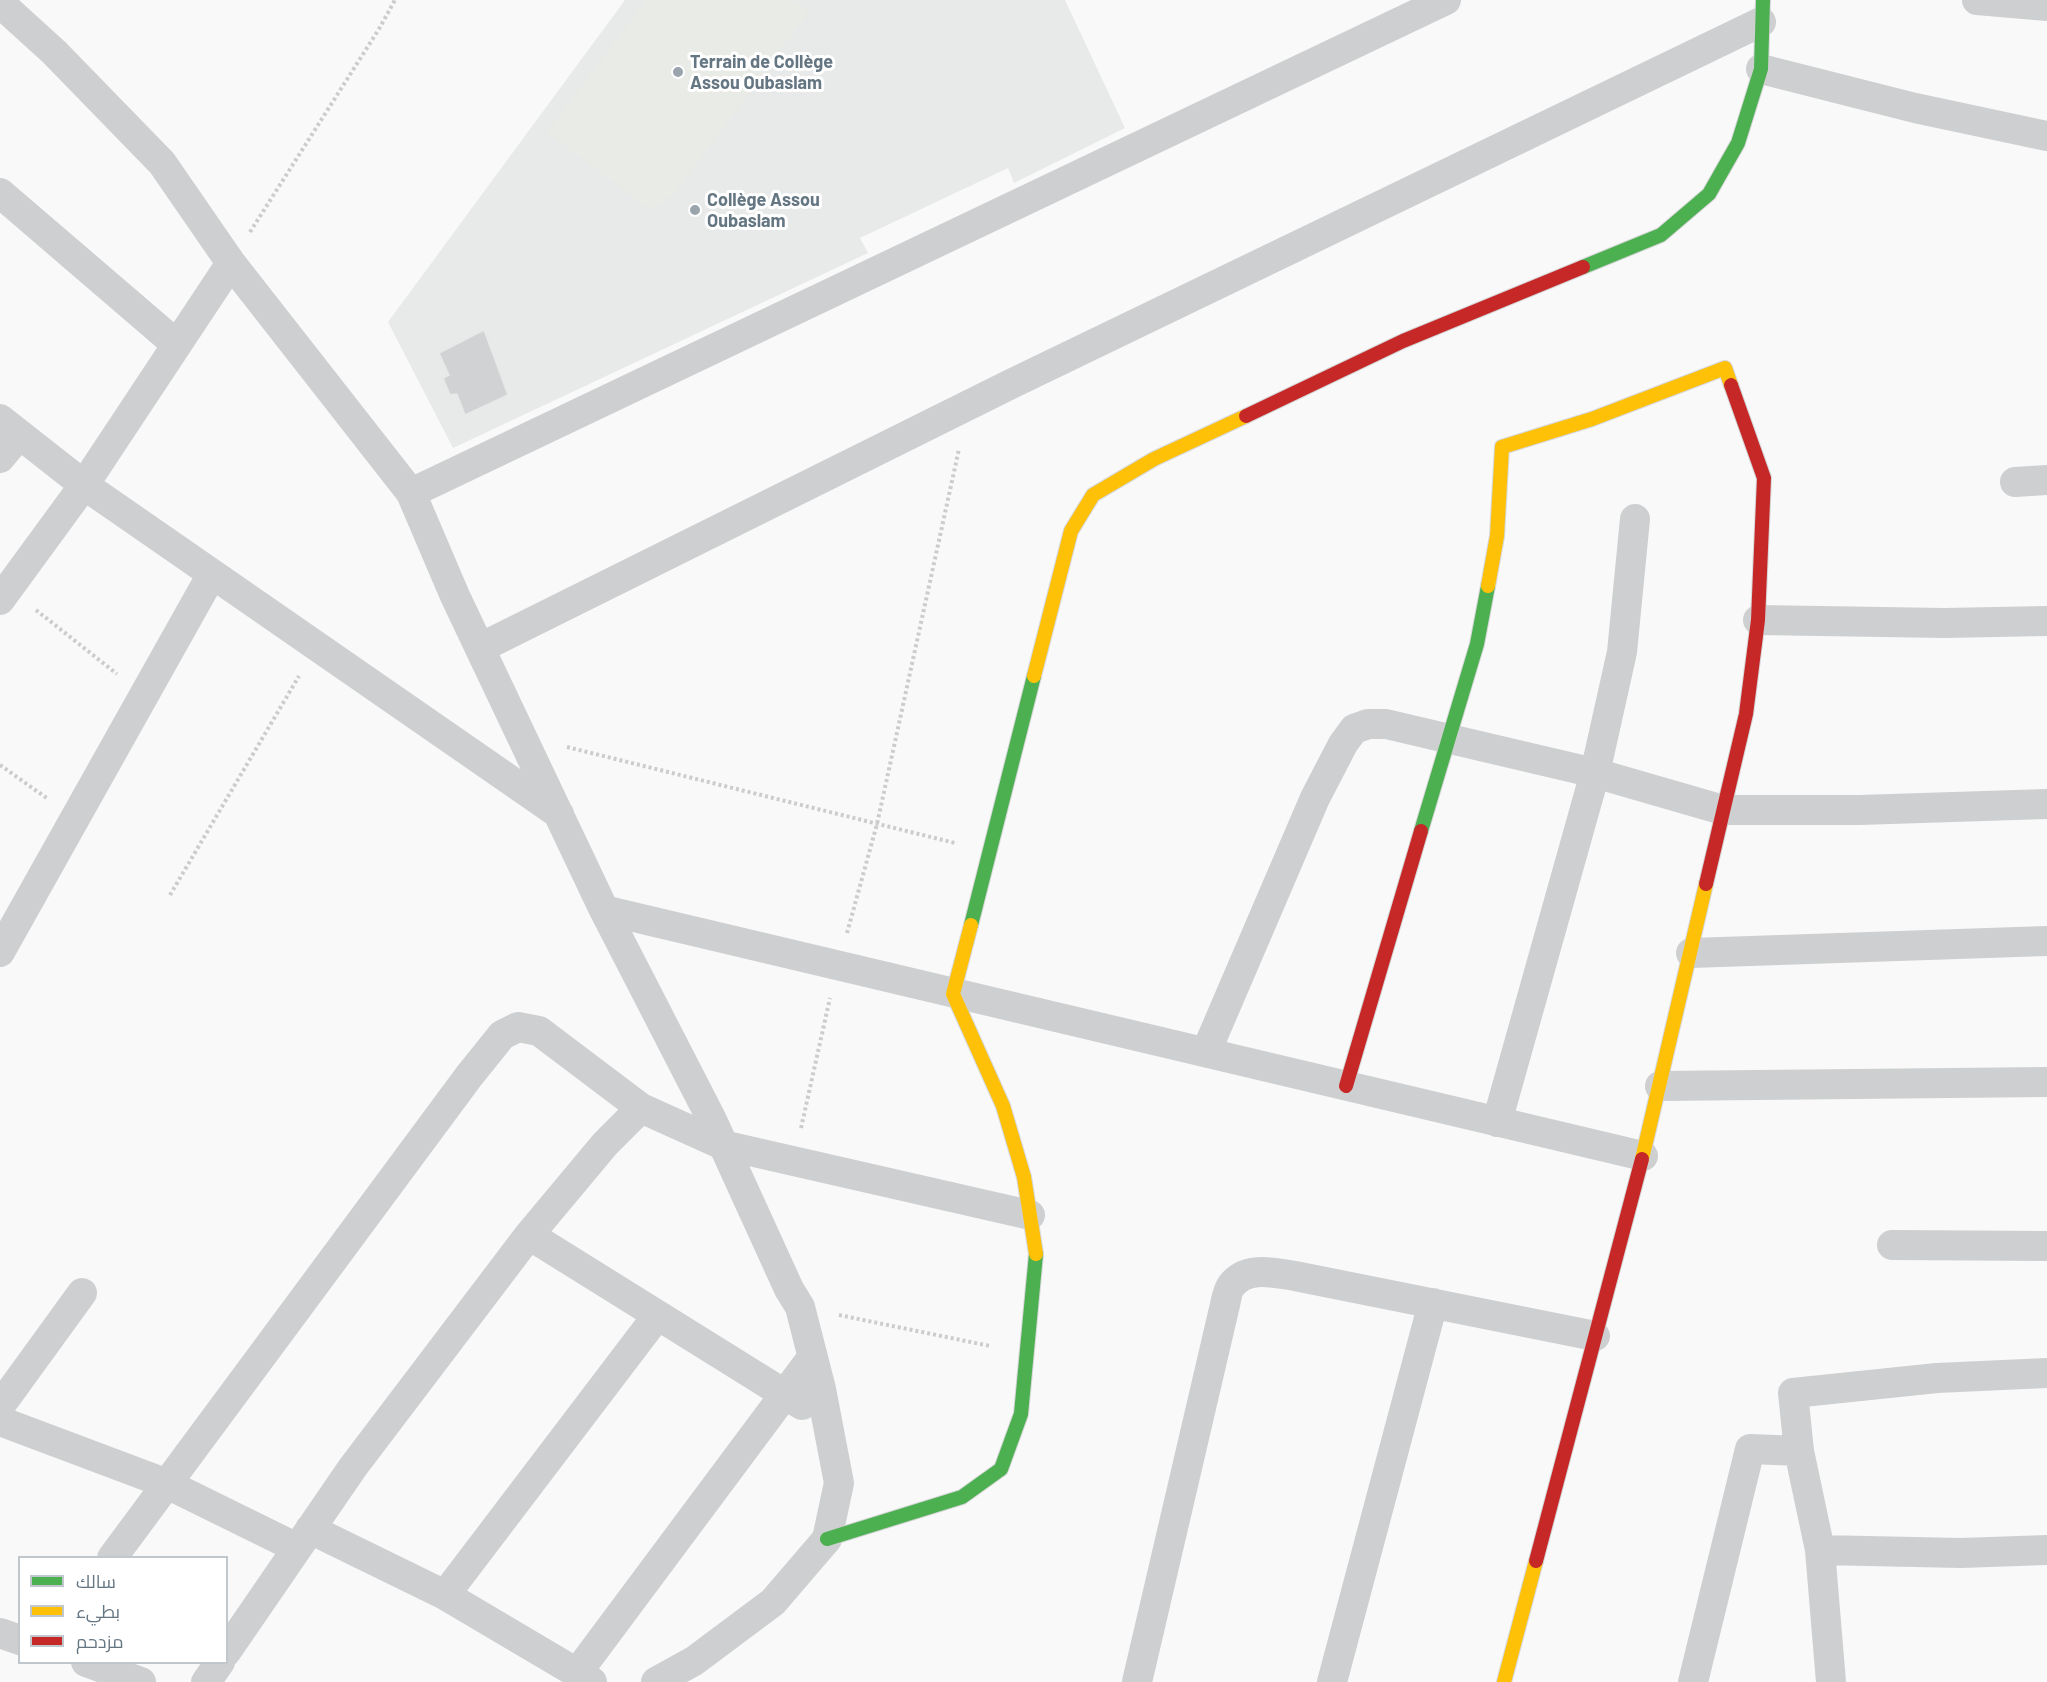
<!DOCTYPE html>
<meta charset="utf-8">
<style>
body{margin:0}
#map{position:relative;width:2047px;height:1682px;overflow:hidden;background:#f9f9f9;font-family:Barlow,Cairo,sans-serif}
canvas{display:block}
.legend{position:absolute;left:18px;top:1556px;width:210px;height:108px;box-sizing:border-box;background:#fff;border:2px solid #c1c8cd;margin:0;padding:8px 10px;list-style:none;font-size:18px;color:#657683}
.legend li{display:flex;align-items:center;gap:12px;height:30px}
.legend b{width:30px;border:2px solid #c1c8cd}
</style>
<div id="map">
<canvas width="2047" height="1682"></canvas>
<ul class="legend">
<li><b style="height:8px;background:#4caf50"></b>سالك</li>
<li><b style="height:8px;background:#ffc107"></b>بطيء</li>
<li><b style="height:8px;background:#c62828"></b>مزدحم</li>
</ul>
</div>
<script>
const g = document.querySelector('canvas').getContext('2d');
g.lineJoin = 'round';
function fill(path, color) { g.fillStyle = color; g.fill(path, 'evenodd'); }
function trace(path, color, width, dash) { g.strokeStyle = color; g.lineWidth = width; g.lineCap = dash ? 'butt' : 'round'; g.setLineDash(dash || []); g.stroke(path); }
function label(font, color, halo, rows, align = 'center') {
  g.font = font + ' Barlow,sans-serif'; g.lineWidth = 6; g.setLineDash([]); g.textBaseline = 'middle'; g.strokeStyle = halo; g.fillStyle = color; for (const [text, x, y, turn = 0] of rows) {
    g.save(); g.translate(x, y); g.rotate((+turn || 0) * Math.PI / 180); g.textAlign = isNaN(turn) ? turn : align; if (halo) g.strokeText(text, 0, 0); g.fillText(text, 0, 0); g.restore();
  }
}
const built = new Path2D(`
 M625 0H1065L1125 128 1014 183 1008 168 860 238 868 253 453 448 388 322Z`);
const green = new Path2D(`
 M646 0H794L809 12 674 194 650 210 547 132Z`);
const building = new Path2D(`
 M484 330 508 395 465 415 457 394 450 395 443 378 449 375 439 353Z`);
const path = new Path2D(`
 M250 232 379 29 395 0
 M36 610 117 674
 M567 747 955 843
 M0 765 48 799
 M170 895 299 676
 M847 933 877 824 959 449
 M801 1128 830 998
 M839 1315 990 1346`);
const street = new Path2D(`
 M1977 0 2047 6
 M0 3 54 52 162 163 231 263 411 493 455 596 604 910 711 1118 789 1289 800 1307 821 1389 839 1483 827 1539 773 1602 694 1661 656 1682
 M1761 69 1915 108 2047 136
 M0 193 176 344
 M0 419 84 485 559 814
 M0 458 19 435
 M2015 482 2047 480
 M411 493 1446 0
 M0 600 84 485 231 263
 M1758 620 1944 623 2047 621
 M480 648 1011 384 1761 22
 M604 910 1643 1156
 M0 952 212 574
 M1691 953 2047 941
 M1206 1052 1315 798 1343 744 1354 729 1368 724H1386L1595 773 1723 810H1859L2047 804
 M1660 1086 2047 1082
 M1497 1122 1595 773 1622 652 1635 519
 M529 1235 802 1405
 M1892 1245 2047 1246
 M0 1406 82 1293
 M0 1421 165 1483 297 1548
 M310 1529 445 1595 592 1682
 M1820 1550 1961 1553 2047 1550
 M112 1558 469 1076 502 1035 518 1027 539 1031 641 1108
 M445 1595 657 1316
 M0 1633 20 1640
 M226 1652 353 1467 529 1235 605 1144 641 1108 723 1145 1030 1215
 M86 1662 141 1682
 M577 1673 811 1359
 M206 1682 220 1662
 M1137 1682 1224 1309C1226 1302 1227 1291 1231 1286 1246 1265 1275 1273 1295 1276L1595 1336
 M1332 1682 1433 1303
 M1693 1682 1750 1449 1799 1451
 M1831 1682 1820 1550 1799 1451 1793 1393 1937 1378 2047 1373`);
const fast = new Path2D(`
 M1583 267 1661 235 1709 194 1738 143 1761 69 1763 0
 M1421 831 1477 644 1488 586
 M971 925 1034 676
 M827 1539 962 1497 1001 1469 1021 1414 1036 1254`);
const slow = new Path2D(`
 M1488 586 1497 536 1502 447 1592 419 1725 368 1731 385
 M1034 676 1071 531 1093 495 1154 459 1246 416
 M971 925 953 994 1003 1106 1024 1177 1036 1254
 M1642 1159 1706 884
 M1504 1682 1536 1561`);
const jam = new Path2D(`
 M1246 416 1403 341 1583 267
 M1706 884 1746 714 1758 620 1764 478 1731 385
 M1346 1086 1421 831
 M1536 1561 1642 1159`);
const markers = [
 [678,72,6,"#99a4ac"],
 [695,210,6,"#99a4ac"]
];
const poiNames = [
 ["Terrain de Collège",690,62],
 ["Assou Oubaslam",690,83],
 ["Collège Assou",707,200],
 ["Oubaslam",707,221]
];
fill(built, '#e8e9e9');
fill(green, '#e8ebe6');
fill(building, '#d0d2d3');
trace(building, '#e8e8e8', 1.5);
trace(fast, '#d5d6d7', 16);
trace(slow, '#d5d6d7', 16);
trace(jam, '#d5d6d7', 16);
trace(path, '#cbcccd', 4, [3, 3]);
trace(street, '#cecfd0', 30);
trace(fast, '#4caf50', 14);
trace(slow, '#ffc107', 14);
trace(jam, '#c62828', 14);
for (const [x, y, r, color] of markers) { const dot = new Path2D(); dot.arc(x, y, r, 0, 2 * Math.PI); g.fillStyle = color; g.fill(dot); trace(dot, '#fff', 2); }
label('bold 18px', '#657683', '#fff', poiNames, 'left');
</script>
